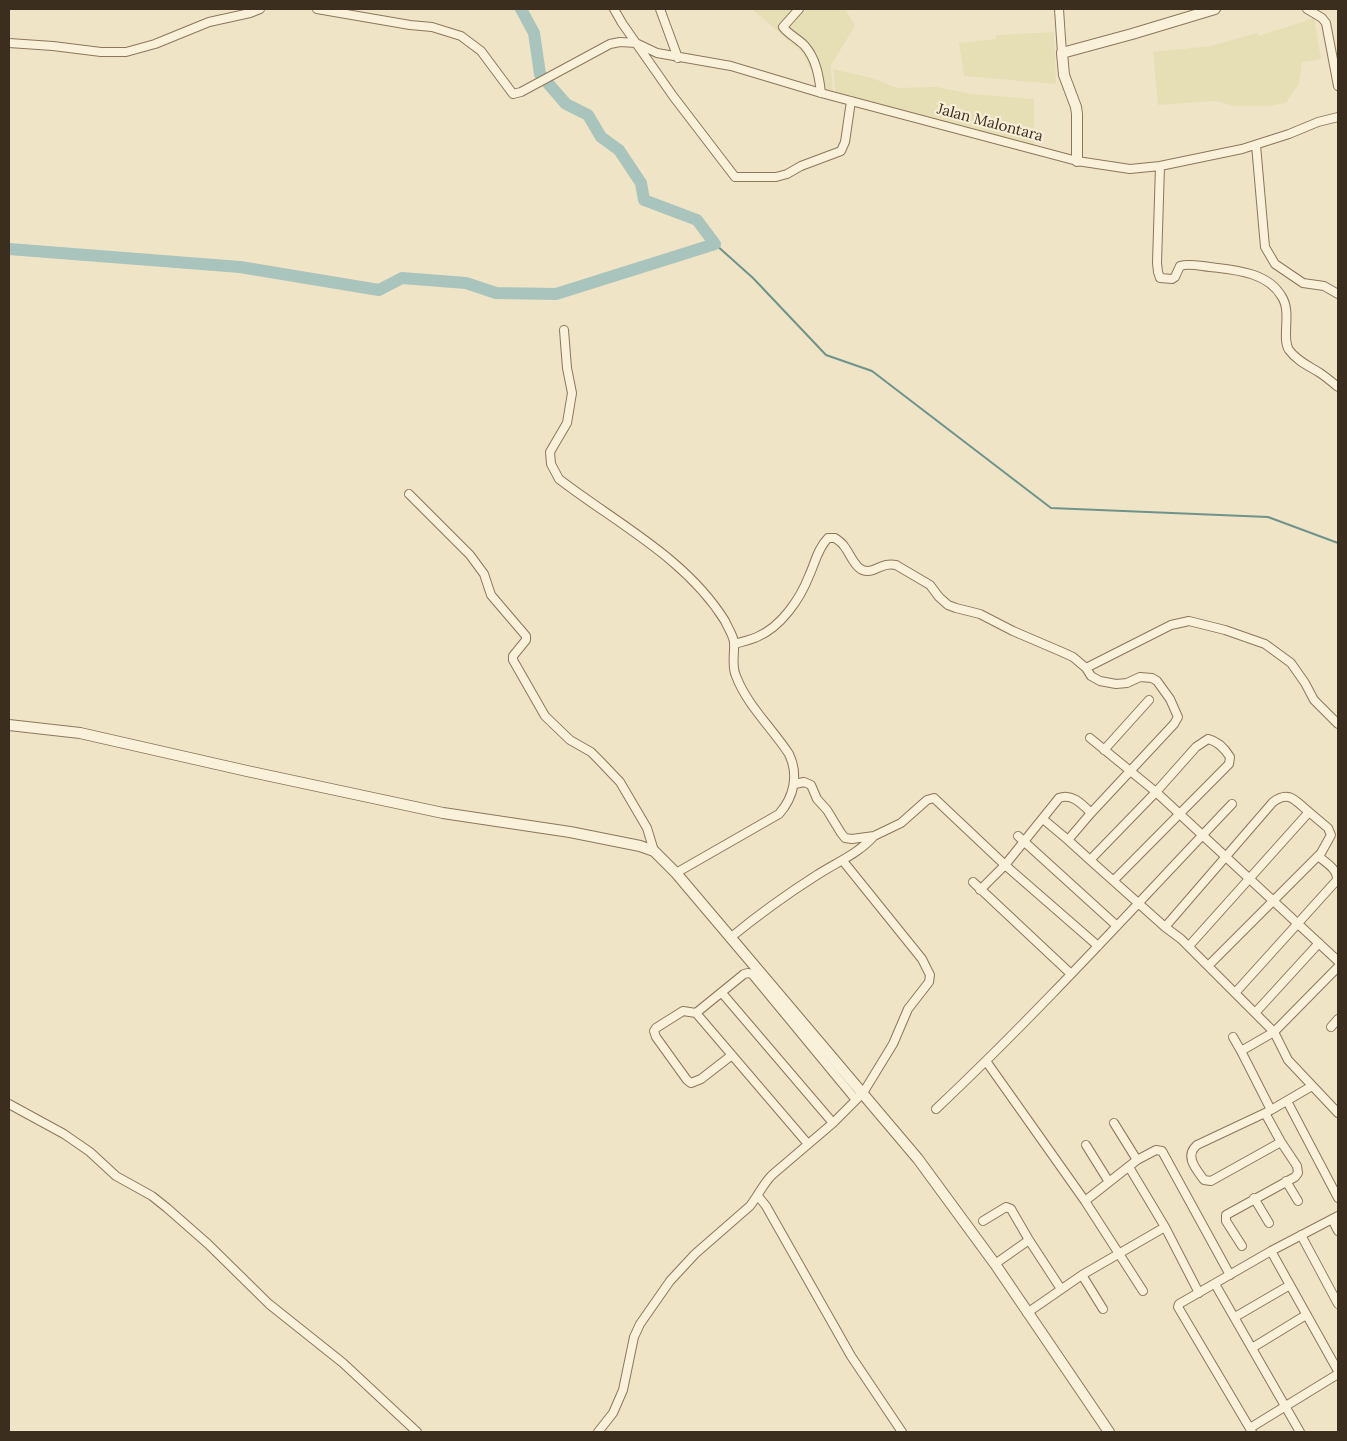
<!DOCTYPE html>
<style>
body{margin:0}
#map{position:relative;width:1347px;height:1441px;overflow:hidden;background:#f0e4c7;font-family:Lora,serif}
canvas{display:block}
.frame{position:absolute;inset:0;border:10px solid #3c2e1f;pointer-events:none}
</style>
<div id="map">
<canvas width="1347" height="1441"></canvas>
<div class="frame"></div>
</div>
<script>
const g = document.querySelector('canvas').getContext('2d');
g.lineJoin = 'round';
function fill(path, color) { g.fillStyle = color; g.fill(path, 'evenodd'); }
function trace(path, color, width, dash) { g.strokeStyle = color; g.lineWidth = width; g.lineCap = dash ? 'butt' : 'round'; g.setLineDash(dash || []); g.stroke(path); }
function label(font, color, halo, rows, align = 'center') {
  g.font = font + ' Lora,serif'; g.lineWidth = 4.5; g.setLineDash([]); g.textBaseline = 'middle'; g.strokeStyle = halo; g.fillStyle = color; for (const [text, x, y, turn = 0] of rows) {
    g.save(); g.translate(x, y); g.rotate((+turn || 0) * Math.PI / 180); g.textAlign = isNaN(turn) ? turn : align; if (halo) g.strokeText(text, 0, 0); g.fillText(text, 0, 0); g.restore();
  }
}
const farmland = new Path2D(`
 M752 9H845L855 26 831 65 833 95 816 89 817 82 802 52Z
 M1314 18 1321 59 1302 62 1299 83 1286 103 1268 106H1236L1214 101 1158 105 1153 52 1211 46 1257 33 1259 36Z
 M1054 32 1056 84 964 76 959 43 996 39V35Z
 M833 69 872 78 897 88 937 87 971 94 1034 99V147L836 96Z`);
const stream = new Path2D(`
 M715 244 753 278 826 355 872 371 1051 508 1268 517 1338 543`);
const river = new Path2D(`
 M9 249 240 267 379 290 402 278 466 283 496 293 556 294 715 244 697 220 644 200 641 183 619 150 601 137 588 115 566 104 540 74 534 33 521 9`);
const minor = new Path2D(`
 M317 9 410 25 432 27 461 36 481 51 513 94 521 92 610 44 620 42 636 43 657 53 731 66 821 93 1077 161 1130 169 1160 166 1242 149 1289 134 1318 122 1338 117
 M614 9 622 23 673 96 735 177H776L787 174 801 166 841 151 845 142 851 101
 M660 9 678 58
 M799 9 783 27C788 34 797 38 804 45 816 58 819 76 821 93
 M1059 9 1062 53
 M1307 9 1322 18 1326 23 1338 86
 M9 43 53 46 101 52H126L155 44 209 22 250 13 260 9
 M1256 145 1265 247 1275 264 1303 283 1324 286 1338 294
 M1160 166 1157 263 1158 272 1160 278 1172 279 1175 277 1180 266C1189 263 1200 266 1210 267 1235 270 1268 272 1282 297 1292 313 1281 338 1289 350 1297 361 1309 366 1320 373 1326 377 1332 382 1338 387
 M564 330 567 368 572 393 567 423 550 452 551 464 559 479C616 523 686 558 725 621 728 628 733 635 734 642 735 653 731 665 736 676 747 705 772 728 789 754 799 775 794 797 779 814L676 873
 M409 494 470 555 484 574 491 595 526 636V640L513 656V660L545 716 570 740 591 752 599 760 620 782 647 828 654 851
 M734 644C742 642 750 640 757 637 781 627 800 599 809 576 815 563 818 548 828 538H835C838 540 842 543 844 546 852 556 857 576 873 570 881 567 886 563 896 565L930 585 939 597 948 605 956 608 980 614 1013 631 1062 652 1073 657 1086 668 1091 676 1100 681 1116 684 1127 683 1140 677 1152 678 1157 681 1170 699 1178 717 1174 724 1091 813
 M1086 668 1171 625 1189 621 1225 630 1265 644 1291 663 1305 683 1314 700 1338 724
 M1090 738 1156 792 1196 747 1208 739C1217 741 1225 749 1230 757L1229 764 1114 880
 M1104 750 1149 700
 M795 784 804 782 811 785 817 799 827 810 841 833 845 838 852 839 874 836 901 823 927 800 934 798 1005 865 1098 946
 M1043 819 1068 840
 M1018 836 1117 926
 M973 882 1071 974
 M980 890 1005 865 1059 798C1072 793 1082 804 1091 813L1068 840 1090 860
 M1165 927 1273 802C1290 790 1295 801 1309 812L1189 946
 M730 938C758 915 787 894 817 875 837 862 858 854 874 836
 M1338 961 1156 792 1090 860 1165 927 1181 939 1274 1032 1288 1060 1338 1113
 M1208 966 1321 853 1331 835 1328 828 1309 812
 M722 993 833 1123
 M1235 993 1337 880C1338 869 1325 862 1318 856
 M696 1013 744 974 748 973 752 974 856 1100
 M1255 1013 1319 943
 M1331 1027 1338 1019
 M1233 1037 1241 1051
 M732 1055 701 1079 691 1083 687 1080 656 1037 654 1031 656 1028 683 1011 696 1013 808 1144
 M986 1061 1085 1201 1143 1291
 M1312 1086 1271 1110 1241 1051 1274 1032 1338 967
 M1287 1101 1338 1198
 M9 1104 64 1134 90 1152 116 1176 152 1196 167 1208 208 1244 269 1304 343 1363 417 1432
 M936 1109C1039 1012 1134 907 1232 804
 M1265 1113 1281 1142 1211 1181 1204 1180C1196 1169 1184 1156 1197 1145L1265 1113 1271 1110
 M1114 1123 1137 1160
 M1086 1145 1109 1182
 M1129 1167 1165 1227 1199 1293
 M1286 1181 1298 1201
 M758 1196 766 1206 851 1356 902 1432
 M1254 1198 1269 1223
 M1085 1201 1137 1160 1156 1150 1162 1151 1230 1275
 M1332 1219 1338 1231
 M983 1221 1006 1207 1011 1209 1029 1240 1061 1289
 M1301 1235 1338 1304
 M1242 1246 1226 1221V1215L1295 1177 1298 1173 1297 1166 1281 1142
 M1271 1251 1338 1371
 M995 1264 1029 1240
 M1082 1275 1103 1309
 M1215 1284 1300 1432
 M1027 1313 1082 1275 1165 1227
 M1235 1317 1290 1285
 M1252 1348 1306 1315
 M1250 1428 1338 1374
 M598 1432 613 1413 623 1390 634 1337 640 1324 670 1281 695 1254 750 1206C758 1196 763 1184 772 1175L833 1123 863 1093 893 1044 908 1009 929 982 930 975 922 959 843 861
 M1252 1432 1178 1307 1179 1304 1271 1251 1338 1216`);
const tertiary = new Path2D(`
 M1077 161V114L1076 107 1064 75 1062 53 1132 34 1215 9
 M9 725 80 733 247 771 443 813 570 832 640 846 654 851 676 873 918 1159 995 1264 1109 1432`);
const streetNames = [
 ["Jalan Malontara",990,123,15]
];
fill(farmland, '#e6deb4');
trace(stream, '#6e938a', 2);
trace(river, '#a8c4bc', 12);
trace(minor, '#8c765b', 10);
trace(tertiary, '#8c765b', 12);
trace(minor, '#faf1db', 8);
trace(tertiary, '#faf1db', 10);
label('15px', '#3c2e1f', '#f7eed7', streetNames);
</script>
